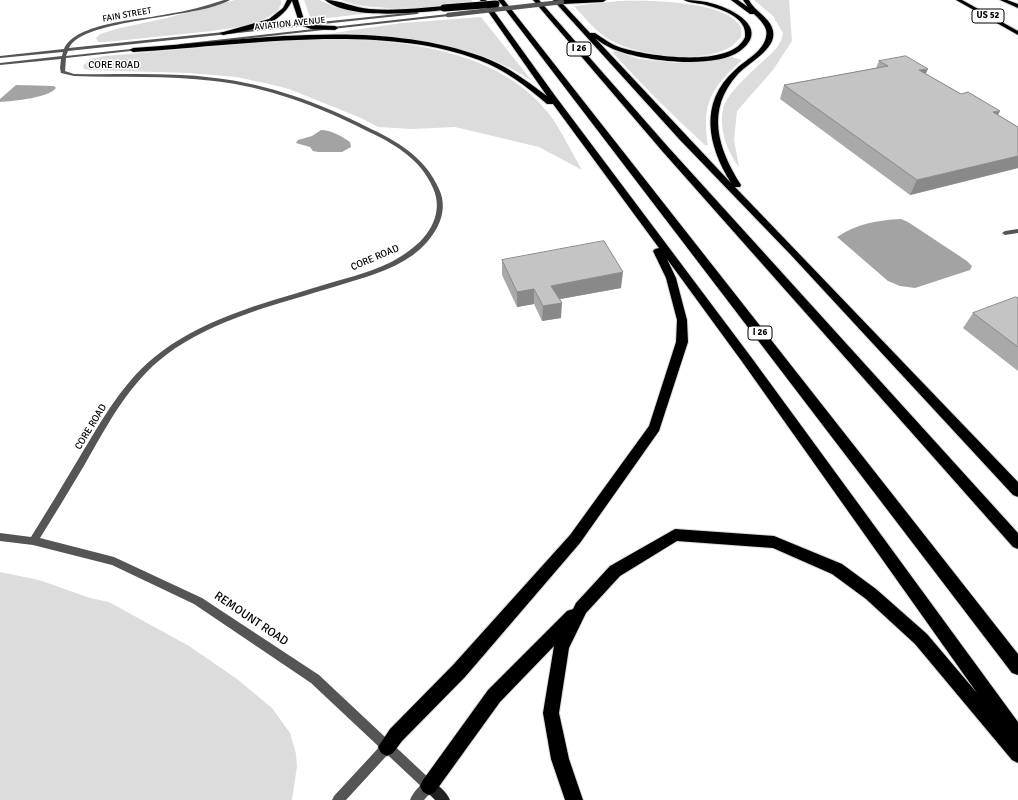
<!DOCTYPE html>
<style>
body{margin:0}
canvas{display:block;background:#fff}
</style>
<canvas width="1018" height="800"></canvas>
<script>
const g = document.querySelector('canvas').getContext('2d');
g.lineJoin = 'round';
function fill(path, color) { g.fillStyle = color; g.fill(path, 'evenodd'); }
function trace(path, color, width, dash) { g.strokeStyle = color; g.lineWidth = width; g.lineCap = dash ? 'butt' : 'round'; g.setLineDash(dash || []); g.stroke(path); }
function label(font, color, halo, rows, align = 'center') {
  g.font = font + ' Signika,sans-serif'; g.lineWidth = 3; g.setLineDash([]); g.textBaseline = 'middle'; g.strokeStyle = halo; g.fillStyle = color; for (const [text, x, y, turn = 0] of rows) {
    g.save(); g.translate(x, y); g.rotate((+turn || 0) * Math.PI / 180); g.textAlign = isNaN(turn) ? turn : align; if (halo) g.strokeText(text, 0, 0); g.fillText(text, 0, 0); g.restore();
  }
}
const green = new Path2D(`
 M235 0H281V4L277 12 266 18 249 25 212 31 106 42H98L96 38 100 34 120 28 167 18Z
 M304 0H319L335 7 370 13 311 20Z
 M341 0H471L474 3C438 6 373 14 341 0Z
 M754 0H789L792 41 773 70 737 111 734 140 739 167C727 151 719 129 723 109 725 96 750 73 760 64 771 54 781 47 783 33L773 16Z
 M619 1C645 0 729 0 741 28 741 30 741 34 741 37 738 40 735 43 732 46 703 65 639 56 610 40 596 32 585 18 574 6Z
 M481 17 532 81C474 42 401 35 333 33L402 23Z
 M326 39C404 40 499 49 550 115 561 130 572 153 582 170L539 147 455 127 412 129 378 127 361 118 289 89 265 83 236 77 190 73 90 70 84 69 83 66 90 59 105 56 291 40Z
 M615 51 639 59 676 63 707 61 729 56 742 60C712 87 701 103 708 145H705C672 115 641 84 612 52Z
 M0 572 39 580 90 598 109 602 189 646 237 679 272 708 290 733 296 754 297 766 292 800H0Z`);
const water = new Path2D(`
 M16 85 54 86 56 88C48 98 14 101 0 102V99Z
 M321 130C331 130 341 136 350 142L351 147 342 152H318L313 151 310 147 296 143 298 140 312 136Z
 M901 219 908 222 967 261 972 266 970 270 915 288 900 286 888 281 837 237C857 224 877 220 901 219Z`);
const minor = new Path2D(`
 M1018 229V233L1005 235 1002 233 1005 231Z
 M387 741 391 743 393 747 391 751 346 800H332L334 796 383 743Z
 M429 780 433 782 435 786 433 790 424 800H410C413 792 421 783 429 780Z`);
const tertiary = new Path2D(`
 M224 0H230C197 19 83 18 69 48L417 12 419 13 417 14 68 51 66 56 140 48 142 49 140 50 66 58 65 71 74 74C121 75 168 72 215 78 268 84 320 103 367 127 397 141 425 157 439 189 451 214 433 240 413 255 391 271 362 278 337 286 279 304 215 318 166 355 129 383 108 424 85 464 70 489 55 514 40 538L114 557 202 598 319 675 433 782 435 786 433 790 429 792 425 790 311 683 194 604 112 565 33 545 0 541V533L31 537C47 511 63 485 79 458 102 420 124 379 161 352 210 315 273 301 330 283 358 275 387 268 410 250 430 236 444 212 433 188 420 158 393 143 365 130 318 106 267 87 214 81 167 75 121 78 74 76L61 73 60 68 61 59 0 65V63L62 56 63 52 0 58V56L64 49C76 22 141 20 168 14 187 11 206 6 224 0Z
 M448 14 449 16 180 46 178 45 180 44Z`);
const secondary = new Path2D(`
 M429 780C437 783 447 792 450 800H435L425 790 423 786 425 782Z`);
const primary = new Path2D(`
 M956 0H962L1018 31V35Z
 M1000 0H1007L1018 4V8Z`);
const motorway = new Path2D(`
 M287 0H298L305 23 312 25 335 26 338 28 335 30 311 29 300 25 292 1C279 27 249 30 223 35L220 33 269 19 283 8Z
 M325 0C340 0 355 8 370 9 395 11 419 8 444 6L447 8 444 10C414 13 350 20 325 0Z
 M480 0H486L556 97 751 357 1018 722V763L1012 760 915 644 866 599 832 574 773 548 677 541 620 576 586 613 569 648 559 713 569 759 583 800H565L551 759 543 713 554 646 500 702 435 792 429 795 423 792 420 786 423 780 488 690 567 611 573 609 576 603 610 566 675 529 774 536 842 564 876 589 927 634 977 693 743 363 667 259 676 278 687 320 688 342 659 431 580 543 465 677 402 741 393 753 387 756 381 753 378 747 390 729 453 665 570 535 649 426 676 342 677 320 666 278 653 251 655 249 659 248 553 104H547C526 86 505 70 479 60 380 22 238 46 133 52L130 50 133 48C246 41 374 17 483 57 507 66 527 81 547 96Z
 M498 0H504L1018 654V675L1012 673Z
 M533 0H539L669 148 1018 533V549L1013 547 663 152Z
 M553 0H606L603 2 563 4 590 33H595C603 38 610 44 619 47 645 56 732 69 745 37 748 16 718 8 702 4 696 3 689 3 684 0 695 0 704 1 714 4 735 10 770 29 740 51 714 70 641 61 613 49 606 46 600 42 595 38L731 183C708 146 698 103 735 70 745 60 763 52 766 37 769 28 760 20 754 14H750L731 0H738L748 7 743 0H749C754 11 771 18 773 31 777 49 748 63 738 74 705 110 718 149 741 185L740 187H735L1018 482V497L1013 495 790 254 680 140Z`);
const tertiaryBridge = new Path2D(`
 M448 15 562 2`);
const motorwayBridge = new Path2D(`
 M444 8 496 4`);
const wall = new Path2D(`
 M879 61 926 74 1018 127V168L910 195 780 99 784 85 876 68Z
 M502 260 621 288 559 299 561 318 542 321 534 304 517 307 502 275Z
 M1018 298V371L963 328 973 313Z`);
const shadedWall = new Path2D(`
 M928 69 922 82 919 70Z
 M1000 111 993 125V112Z
 M1018 156V168L910 195 917 180Z
 M623 272 621 288 550 301 551 286Z
 M534 289V304L517 307V292Z
 M562 303 561 318 542 321 543 306Z`);
const building = new Path2D(`
 M906 56 928 69 919 70 961 94 968 92 1000 111 993 112 1018 127V156L917 180 784 85 888 66 879 61Z
 M604 241 623 272 551 286 562 303 543 306 534 289 517 292 502 260Z
 M1016 297 1018 298V347L973 313Z`);
const farStreetnames = [
 ["FAIN STREET",127,15,-10],
 ["AVIATION AVENUE",290,24,-6]
];
const shields = [
 [988,16,32],
 [579,49,24],
 [760,333,24]
];
const shieldNames = [
 ["US 52",988,16],
 ["I 26",579,49],
 ["I 26",760,333]
];
const streetNames = [
 ["CORE ROAD",114,65],
 ["CORE ROAD",375,258,-23],
 ["CORE ROAD",91,427,-59]
];
const nearStreetnames = [
 ["REMOUNT ROAD",251,619,34]
];
fill(green, '#dcdcdc');
fill(water, '#a3a3a3');
trace(primary, '#dbdbdb', 2);
trace(motorway, '#dbdbdb', 2);
fill(minor, '#555');
fill(tertiary, '#555');
fill(secondary, '#222');
fill(primary, '#000');
fill(motorway, '#000');
trace(motorwayBridge, '#dbdbdb', 8, []);
trace(tertiaryBridge, '#555', 4.5);
trace(motorwayBridge, '#000', 7);
fill(wall, '#a9a9a9');
fill(shadedWall, '#898989');
fill(building, '#c4c4c4');
trace(building, '#898989', 1);
label('9px', '#000', '#fff', farStreetnames);
for (const [x, y, w] of shields) { const box = new Path2D(); box.roundRect(x - w / 2, y - 7, w, 14, 3); g.fillStyle = '#fff'; g.fill(box); trace(box, '#000', 1); }
label('bold 9px', '#000', null, shieldNames);
label('10px', '#000', '#fff', streetNames);
label('12px', '#000', '#fff', nearStreetnames);
</script>
